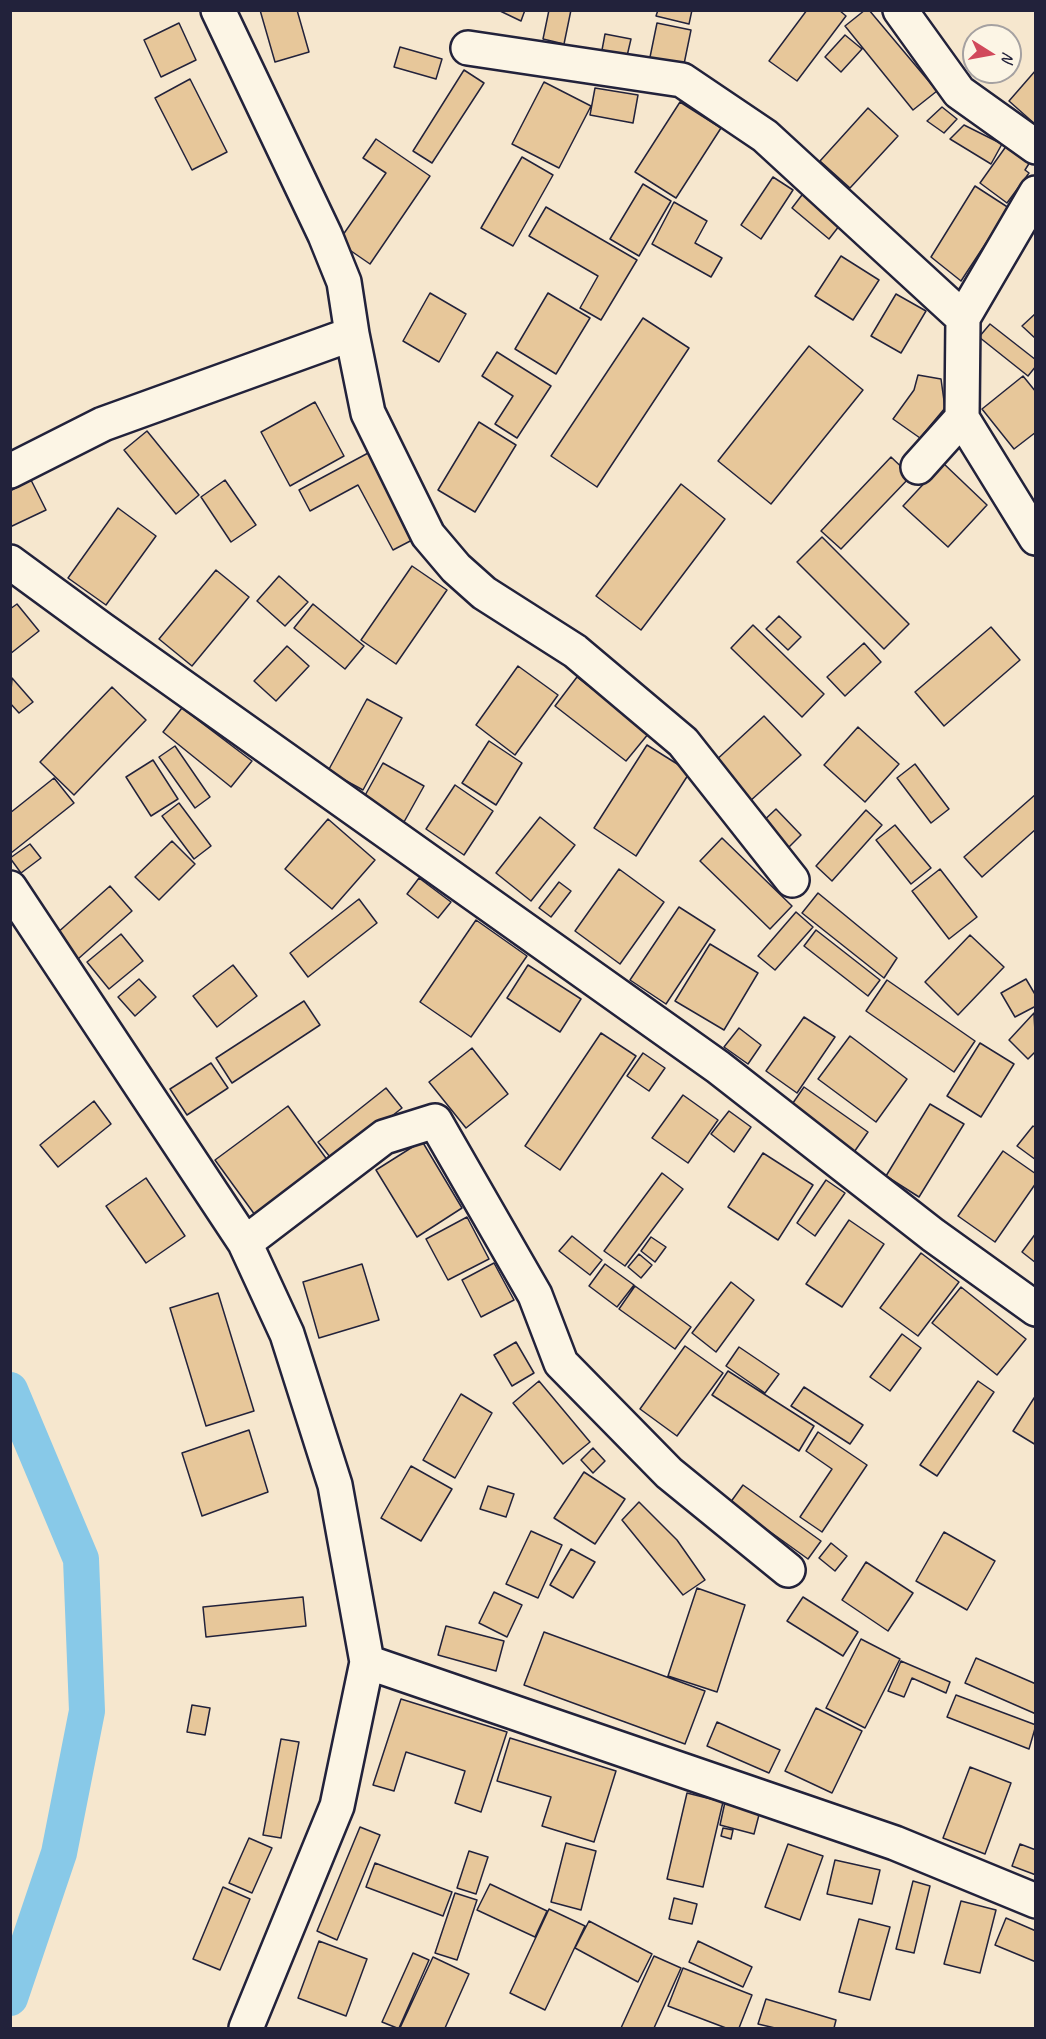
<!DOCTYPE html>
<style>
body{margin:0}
#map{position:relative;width:1046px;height:2039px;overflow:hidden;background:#f6e7ce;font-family:Caveat,sans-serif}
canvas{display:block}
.frame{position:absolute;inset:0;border:12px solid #22223b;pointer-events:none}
.north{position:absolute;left:962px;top:24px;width:60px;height:60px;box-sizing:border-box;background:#fcf5e5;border:2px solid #a5a1a1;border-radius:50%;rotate:101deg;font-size:16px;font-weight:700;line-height:24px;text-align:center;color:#22223b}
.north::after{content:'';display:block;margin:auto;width:21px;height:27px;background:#d1495b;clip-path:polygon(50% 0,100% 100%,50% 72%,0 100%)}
</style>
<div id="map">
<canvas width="1046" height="2039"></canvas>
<div class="frame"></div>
<div class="north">N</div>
</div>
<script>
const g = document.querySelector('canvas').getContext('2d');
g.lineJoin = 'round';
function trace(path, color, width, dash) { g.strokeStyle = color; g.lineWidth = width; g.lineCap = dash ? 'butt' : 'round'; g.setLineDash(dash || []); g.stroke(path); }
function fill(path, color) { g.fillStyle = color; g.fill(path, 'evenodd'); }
const canal = new Path2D(`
 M10 1390 81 1559 87 1711 59 1853 10 1998`);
const building = new Path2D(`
 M260 10H297L309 52 275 62Z
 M498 10H525L521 21Z
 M549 10H571L564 44 543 39Z
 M658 10H692L689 24 656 16Z
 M807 10H839L846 16 797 81 769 61Z
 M865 10H869L937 91 913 110 845 26Z
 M179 23 196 60 161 77 144 40Z
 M657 23 691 30 683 69 649 62Z
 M605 34 631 39 627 56 602 50Z
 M845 35 862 49 841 72 825 57Z
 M400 47 442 59 436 79 394 67Z
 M464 70 484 83 432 163 413 151Z
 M1036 70V125L1009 101Z
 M190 79 227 152 192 170 155 98Z
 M544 82 591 106 559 168 512 144Z
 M595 88 638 95 633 123 590 115Z
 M680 102 721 128 676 198 635 172Z
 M942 107 957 119 944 133 927 121Z
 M868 108 898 136 850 188 820 161Z
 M964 125 1002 144 991 164 950 139Z
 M376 139 430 176 370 264 338 242 386 173 363 158Z
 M1007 145 1030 162 1025 170 1029 173 1007 203 980 183Z
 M522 157 553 175 513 246 481 228Z
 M773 177 793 190 761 239 741 225Z
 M643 184 671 201 639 256 610 239Z
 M975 186 1009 208 961 281 931 257Z
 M805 191 843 221 829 239 792 208Z
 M674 202 707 221 695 243 722 258 711 277 652 244Z
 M546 207 637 260 601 320 580 308 598 276 529 236Z
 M841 256 879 280 853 320 815 296Z
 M430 293 466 314 439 362 403 341Z
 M548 293 590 318 556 374 515 349Z
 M896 294 926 311 901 353 871 336Z
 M1036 313V339L1022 326Z
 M643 318 689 348 597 487 551 456Z
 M990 324 1036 360V366L1028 376 979 337Z
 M809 346 863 390 771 504 718 461Z
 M497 352 551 386 517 438 495 424 513 396 482 376Z
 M918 375 941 379 945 408 920 438 893 419 914 390Z
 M1023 376 1036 392V432L1014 449 982 409Z
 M315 402 344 456 290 486 261 432Z
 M479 422 516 445 475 512 438 490Z
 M147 431 199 495 176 514 124 450Z
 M370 452 416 538 393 550 358 485 310 511 299 490Z
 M891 457 911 476 841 549 821 531Z
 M943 463 987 505 948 547 903 506Z
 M31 480 46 510 10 527V491Z
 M225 480 256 525 231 542 201 497Z
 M681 484 725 519 641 630 596 596Z
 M118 508 156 536 106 605 68 578Z
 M822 537 909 624 884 649 797 562Z
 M412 566 447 590 396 664 361 640Z
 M216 570 249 597 192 666 159 639Z
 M279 576 308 602 285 626 257 601Z
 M17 604 39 631 10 654V609Z
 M313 604 364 646 345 669 294 628Z
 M779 616 801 637 788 650 766 629Z
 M753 625 824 694 802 717 731 648Z
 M991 627 1020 660 944 726 915 692Z
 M864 643 881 662 845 696 827 677Z
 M287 646 309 666 276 701 254 681Z
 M518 666 558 695 515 755 476 725Z
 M577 677 649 733 626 761 555 706Z
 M12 678 33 702 19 713 10 703Z
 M112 687 146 720 74 795 40 762Z
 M367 699 402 718 363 790 328 771Z
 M182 708 252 761 231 787 163 732Z
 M764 716 801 755 749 802 713 763Z
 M858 727 899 764 865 802 824 765Z
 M489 741 522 763 496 805 462 783Z
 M647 745 690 772 636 856 594 828Z
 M175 746 210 797 195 808 159 757Z
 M153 760 178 799 151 816 126 777Z
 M383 763 424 786 404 822 363 799Z
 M915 764 949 809 931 823 897 778Z
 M54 778 74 803 11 853 10 813Z
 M455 785 493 811 464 855 426 829Z
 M1036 794V829L982 877 964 857Z
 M179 803 211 846 194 859 162 816Z
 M776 809 801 835 784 852 759 825Z
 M866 810 882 825 832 881 816 866Z
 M540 817 575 845 531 901 496 873Z
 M328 819 375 860 332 909 285 869Z
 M895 825 931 868 911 884 876 840Z
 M722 838 792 906 770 929 700 861Z
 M172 841 195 864 159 900 135 877Z
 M30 844 41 858 21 873 10 858Z
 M619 869 664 902 620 964 575 931Z
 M940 869 977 917 949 939 912 891Z
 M419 878 451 902 438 918 407 894Z
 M559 882 571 891 551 917 539 908Z
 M110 886 132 911 78 959 56 934Z
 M818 893 897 958 884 978 802 913Z
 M359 899 377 923 308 977 290 953Z
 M679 907 715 930 666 1004 630 980Z
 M796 912 813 927 775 970 758 956Z
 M476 920 527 956 471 1037 420 1002Z
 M816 930 880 980 868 996 804 946Z
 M121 934 143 961 109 989 87 962Z
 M970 935 1004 967 958 1015 925 982Z
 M710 944 758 973 724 1030 675 1001Z
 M233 965 257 996 217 1027 193 996Z
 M528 965 581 999 560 1032 507 998Z
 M139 979 156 997 135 1016 118 997Z
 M1026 979 1036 996V1006L1015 1017 1001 993Z
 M887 980 975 1041 954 1072 866 1011Z
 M304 1001 320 1025 232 1083 216 1058Z
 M1034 1013 1036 1051 1028 1059 1009 1040Z
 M804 1017 835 1037 797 1093 766 1071Z
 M739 1028 761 1045 748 1064 724 1047Z
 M601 1033 636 1056 560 1170 525 1146Z
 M850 1036 907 1079 876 1122 818 1079Z
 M980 1043 1014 1064 981 1117 947 1096Z
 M472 1048 508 1094 466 1128 429 1082Z
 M643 1053 665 1068 649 1091 627 1076Z
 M211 1063 228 1088 187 1115 170 1089Z
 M804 1087 868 1132 850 1158 786 1113Z
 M386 1088 402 1108 334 1162 318 1142Z
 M683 1095 718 1120 688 1163 652 1138Z
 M94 1101 111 1124 58 1167 40 1145Z
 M930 1104 964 1124 919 1197 886 1176Z
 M288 1106 328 1161 255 1215 215 1160Z
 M729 1111 751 1127 734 1152 711 1134Z
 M1033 1126 1036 1128V1160L1017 1146Z
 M422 1141 462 1208 417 1237 376 1170Z
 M1003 1151 1036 1174V1183L995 1242 958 1216Z
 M763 1153 813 1185 778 1240 728 1207Z
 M662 1173 683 1189 625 1266 604 1251Z
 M146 1178 185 1236 146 1263 106 1206Z
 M826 1180 845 1193 815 1236 797 1223Z
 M467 1217 489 1259 448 1280 426 1239Z
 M849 1220 884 1244 842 1307 806 1284Z
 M1036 1233V1263L1022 1252Z
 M572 1236 602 1260 590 1275 559 1251Z
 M651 1237 666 1247 655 1262 641 1251Z
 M921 1253 959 1282 918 1336 880 1308Z
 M639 1254 652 1265 641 1278 628 1267Z
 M494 1263 514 1300 481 1317 462 1280Z
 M362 1264 379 1320 319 1338 303 1282Z
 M605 1264 634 1285 617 1307 589 1286Z
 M731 1282 754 1300 716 1352 692 1333Z
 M635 1286 691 1327 675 1349 619 1309Z
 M961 1287 1026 1339 997 1375 932 1323Z
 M218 1293 254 1411 206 1426 170 1308Z
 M902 1334 921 1348 890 1391 870 1377Z
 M516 1342 534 1373 512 1386 494 1355Z
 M685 1346 723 1373 677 1436 640 1409Z
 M739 1347 779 1374 765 1393 726 1366Z
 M728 1371 814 1426 799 1451 712 1395Z
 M539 1381 590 1442 563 1464 513 1403Z
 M978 1381 994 1392 937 1476 920 1465Z
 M804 1387 863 1425 850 1444 791 1406Z
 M461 1394 492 1413 455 1478 423 1460Z
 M1036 1395V1445L1013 1431Z
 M249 1430 268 1492 202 1516 182 1453Z
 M818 1432 867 1465 822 1532 800 1517 832 1469 806 1451Z
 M593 1448 605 1461 593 1473 581 1460Z
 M411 1466 452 1489 421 1541 381 1518Z
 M584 1472 625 1499 595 1544 554 1518Z
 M743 1485 821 1541 808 1559 730 1503Z
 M488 1486 514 1494 506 1517 480 1509Z
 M639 1502 677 1540 705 1580 683 1595 622 1520Z
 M531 1531 562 1545 538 1598 506 1584Z
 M944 1532 995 1561 967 1610 916 1581Z
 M831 1543 847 1556 835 1571 819 1558Z
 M571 1549 595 1562 573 1598 550 1585Z
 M866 1562 913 1593 888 1631 842 1600Z
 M697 1588 745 1605 717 1692 668 1676Z
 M494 1592 522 1605 507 1637 479 1623Z
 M303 1597 306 1626 206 1637 203 1607Z
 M803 1597 858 1632 843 1656 787 1621Z
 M446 1626 504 1641 496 1671 438 1655Z
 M544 1632 705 1691 685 1744 524 1685Z
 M861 1639 900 1659 865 1728 826 1708Z
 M976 1658 1036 1684V1714L965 1683Z
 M901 1661 950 1682 946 1693 912 1678 904 1697 888 1691Z
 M956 1695 1036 1725 1029 1749 947 1717Z
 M401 1699 507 1732 481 1812 455 1803 465 1771 406 1752 394 1791 373 1785Z
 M192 1705 210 1708 205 1735 187 1732Z
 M816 1708 862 1731 832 1793 785 1771Z
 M717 1722 780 1750 769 1773 707 1746Z
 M510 1738 616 1771 594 1842 542 1826 551 1797 497 1781Z
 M281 1739 299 1742 281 1838 263 1835Z
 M970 1767 1011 1783 985 1854 943 1838Z
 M687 1793 723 1802 703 1887 667 1879Z
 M725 1802 760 1811 754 1834 720 1825Z
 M360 1827 380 1835 337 1940 317 1931Z
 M723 1828 733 1830 731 1839 721 1836Z
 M249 1838 272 1848 252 1893 229 1883Z
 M566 1843 596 1851 581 1910 551 1902Z
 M788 1844 823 1856 800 1920 765 1907Z
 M1020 1844 1036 1850V1875L1012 1866Z
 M469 1851 488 1857 476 1894 457 1888Z
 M835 1860 880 1870 872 1904 827 1894Z
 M375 1863 452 1892 443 1916 366 1887Z
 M913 1881 930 1886 914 1953 896 1949Z
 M490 1884 547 1911 535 1937 477 1910Z
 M223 1887 250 1899 220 1970 193 1959Z
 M455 1893 477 1900 457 1960 435 1953Z
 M674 1898 697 1904 692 1924 669 1919Z
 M961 1901 996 1910 980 1973 944 1964Z
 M549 1909 585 1926 545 2010 510 1993Z
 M1006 1918 1036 1931V1962L995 1945Z
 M859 1919 890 1927 870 2000 839 1992Z
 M589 1921 652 1954 638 1982 575 1948Z
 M319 1941 367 1959 346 2016 298 1998Z
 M698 1941 752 1967 743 1987 689 1962Z
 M413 1953 429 1960 399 2028H397L382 2022Z
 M654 1956 681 1968 654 2028H621Z
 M433 1957 469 1974 445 2028H400Z
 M683 1968 752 1995 739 2028H726L668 2006Z
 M766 1999 836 2020 834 2028H775L758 2024Z`);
const street = new Path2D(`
 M218 10 325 235 344 282 352 334
 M900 10 959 92 1036 147
 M468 48 682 80 765 136 963 318
 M1036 193 963 318 962 418 1036 538
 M918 467 962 418
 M10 471 103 424 352 334 368 413 428 535 456 568 484 593 575 651 683 742 792 880
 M10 562 100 628 718 1067 933 1235 1036 1309
 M10 888 245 1243 287 1334 335 1485 367 1662 337 1806 246 2028
 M245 1243 384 1137 435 1121 535 1295 561 1363 669 1473 788 1570
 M367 1662 895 1843 1036 1901`);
trace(canal, '#88c9e8', 36);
fill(building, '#e7c79a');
trace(building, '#22223b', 1.5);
trace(street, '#22223b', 38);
trace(street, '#fcf5e5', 33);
</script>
